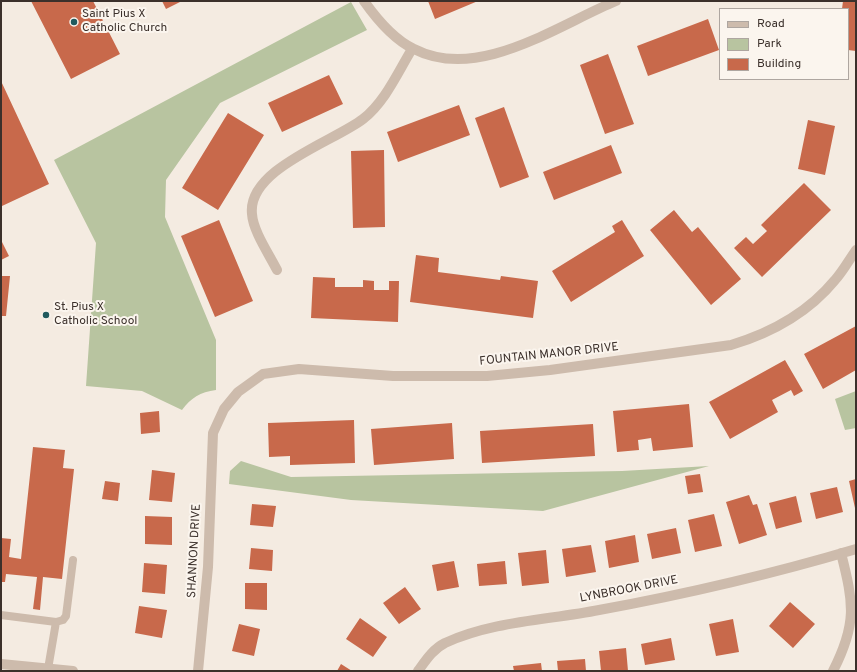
<!DOCTYPE html>
<style>
body{margin:0}
#map{position:relative;width:857px;height:672px;overflow:hidden;background:#f4ebe1;font-family:Overpass,sans-serif}
canvas{display:block}
.frame{position:absolute;inset:0;border:2px solid #3b302b;pointer-events:none}
.legend{position:absolute;left:719px;top:8px;width:130px;height:72px;box-sizing:border-box;background:#fbf5ee;border:1px solid #aea6a0;margin:0;padding:5px 7px;list-style:none;font-size:12px;color:#3b302b}
.legend li{display:flex;align-items:center;gap:8px;height:20px}
.legend b{width:20px;border:1px solid #aea6a0}
</style>
<div id="map">
<canvas width="857" height="672"></canvas>
<div class="frame"></div>
<ul class="legend">
<li><b style="height:5px;background:#cdbbac"></b>Road</li>
<li><b style="height:11px;background:#b8c4a0"></b>Park</li>
<li><b style="height:11px;background:#c8694b"></b>Building</li>
</ul>
</div>
<script>
const g = document.querySelector('canvas').getContext('2d');
g.lineJoin = 'round';
function fill(path, color) { g.fillStyle = color; g.fill(path, 'evenodd'); }
function trace(path, color, width, dash) { g.strokeStyle = color; g.lineWidth = width; g.lineCap = dash ? 'butt' : 'round'; g.setLineDash(dash || []); g.stroke(path); }
function label(font, color, halo, rows, align = 'center') {
  g.font = font + ' Overpass,sans-serif'; g.lineWidth = 4; g.setLineDash([]); g.textBaseline = 'middle'; g.strokeStyle = halo; g.fillStyle = color; for (const [text, x, y, turn = 0] of rows) {
    g.save(); g.translate(x, y); g.rotate((+turn || 0) * Math.PI / 180); g.textAlign = isNaN(turn) ? turn : align; if (halo) g.strokeText(text, 0, 0); g.fillText(text, 0, 0); g.restore();
  }
}
const green = new Path2D(`
 M351 2 367 30 220 103 166 180 165 217 216 340V390C200 392 191 398 182 410L142 391 86 386 96 243 54 160Z
 M856 391V428L845 430 835 399Z
 M241 461 291 477 622 471 709 466 543 511 351 500 229 484 230 471Z`);
const building = new Path2D(`
 M31 1H93L120 54 71 79Z
 M162 1H182L166 9Z
 M428 1H478L435 19Z
 M843 1H856V51L848 50V9H842Z
 M708 19 719 50 648 76 637 46Z
 M608 54 634 124 605 134 580 65Z
 M329 75 343 104 282 132 268 103Z
 M1 81 49 184 2 206 1 205Z
 M459 105 470 135 398 162 387 132Z
 M504 107 529 177 500 188 475 118Z
 M228 113 264 135 218 210 182 188Z
 M808 120 835 126 825 175 798 169Z
 M611 145 622 173 554 200 543 172Z
 M384 150 385 227 353 228 351 151Z
 M804 183 831 210 762 277 734 248 746 237 753 244 767 231 761 225Z
 M674 210 692 232 698 227 741 279 711 305 650 230Z
 M219 220 253 301 215 317 181 236Z
 M622 220 644 256 571 302 552 271 615 232 612 226Z
 M1 240 9 256 1 260Z
 M416 255 439 258 438 272 500 280 501 276 538 281 533 318 410 302Z
 M1 276H10L6 316H1Z
 M313 277 335 278V287H363V280L374 281V290H389V281H399L398 322 311 318Z
 M856 326V370L823 389 804 354Z
 M785 360 803 391 794 396 791 390 772 400 778 412 730 439 709 402Z
 M689 404 693 447 653 451 651 438 638 440 639 450 617 452 613 411Z
 M159 411 160 432 141 434 140 413Z
 M354 420 355 463 290 465V456L269 457 268 423Z
 M452 423 454 459 374 465 371 429Z
 M593 424 595 456 482 463 480 431Z
 M33 447 65 450 63 468 74 469 62 579 43 577 40 610 33 609 37 577 6 574 5 582H1V538L11 539 9 557 21 559Z
 M152 470 175 473 172 502 149 500Z
 M700 474 703 492 688 494 685 476Z
 M856 479V508H855L849 481Z
 M105 481 120 483 118 501 102 499Z
 M837 487 843 512 816 519 810 493Z
 M749 495 753 505 757 504 767 535 739 544 726 502Z
 M796 496 802 522 776 529 769 503Z
 M252 504 276 506 273 527 250 525Z
 M714 514 722 546 695 552 688 520Z
 M145 516 172 517V545L145 544Z
 M676 528 681 553 652 559 647 534Z
 M635 535 639 562 609 568 605 541Z
 M591 545 596 572 566 577 562 549Z
 M251 548 273 550 272 571 249 569Z
 M546 550 549 583 522 586 518 553Z
 M454 561 459 587 437 591 432 565Z
 M505 561 507 584 479 586 477 564Z
 M144 563 167 565 165 594 142 592Z
 M245 583H267V610L245 609Z
 M405 587 421 609 399 624 383 603Z
 M790 602 815 624 793 648 769 626Z
 M139 606 167 610 162 638 135 633Z
 M360 618 387 637 373 657 346 639Z
 M733 619 739 652 716 656 709 624Z
 M239 624 260 629 254 656 232 651Z
 M671 638 675 660 645 665 641 644Z
 M626 648 628 671H601L599 651Z
 M585 659 586 671H558L557 661Z
 M541 663 542 671H514L513 666Z
 M341 664 352 671H337Z`);
const service = new Path2D(`
 M1 615 56 622 48 669
 M56 622 63 620 66 616 73 560`);
const minor = new Path2D(`
 M364 1C376 18 395 40 414 49 478 82 556 26 616 1
 M277 270C269 254 253 231 252 214 247 169 335 141 363 119 385 102 398 72 412 49
 M198 671 208 567 213 433 224 409 238 392 263 374 299 369 393 376H487L550 370 731 345C771 333 808 313 835 280 843 271 849 260 856 250
 M418 671C426 660 433 649 445 643 493 621 549 620 599 610 686 594 772 574 856 549
 M833 671C857 624 854 604 841 553`);
const tertiary = new Path2D(`
 M1 664 73 671`);
const markers = [
 [74,22,4,"#1f5a5e"],
 [46,315,4,"#1f5a5e"]
];
const poiNames = [
 ["Saint Pius X",82,15],
 ["Catholic Church",82,29],
 ["St. Pius X",54,308],
 ["Catholic School",54,322]
];
const streetNames = [
 ["FOUNTAIN MANOR DRIVE",549,355,-6],
 ["SHANNON DRIVE",195,551,-87],
 ["LYNBROOK DRIVE",629,590,-11]
];
fill(green, '#b8c4a0');
fill(building, '#c8694b');
trace(service, '#cdbbac', 8);
trace(minor, '#cdbbac', 10);
trace(tertiary, '#cdbbac', 10);
for (const [x, y, r, color] of markers) { const dot = new Path2D(); dot.arc(x, y, r, 0, 2 * Math.PI); g.fillStyle = color; g.fill(dot); trace(dot, '#fbf5ee', 1.5); }
label('12px', '#3b302b', '#fbf5ee', poiNames, 'left');
label('12px', '#3b302b', '#fbf5ee', streetNames);
</script>
